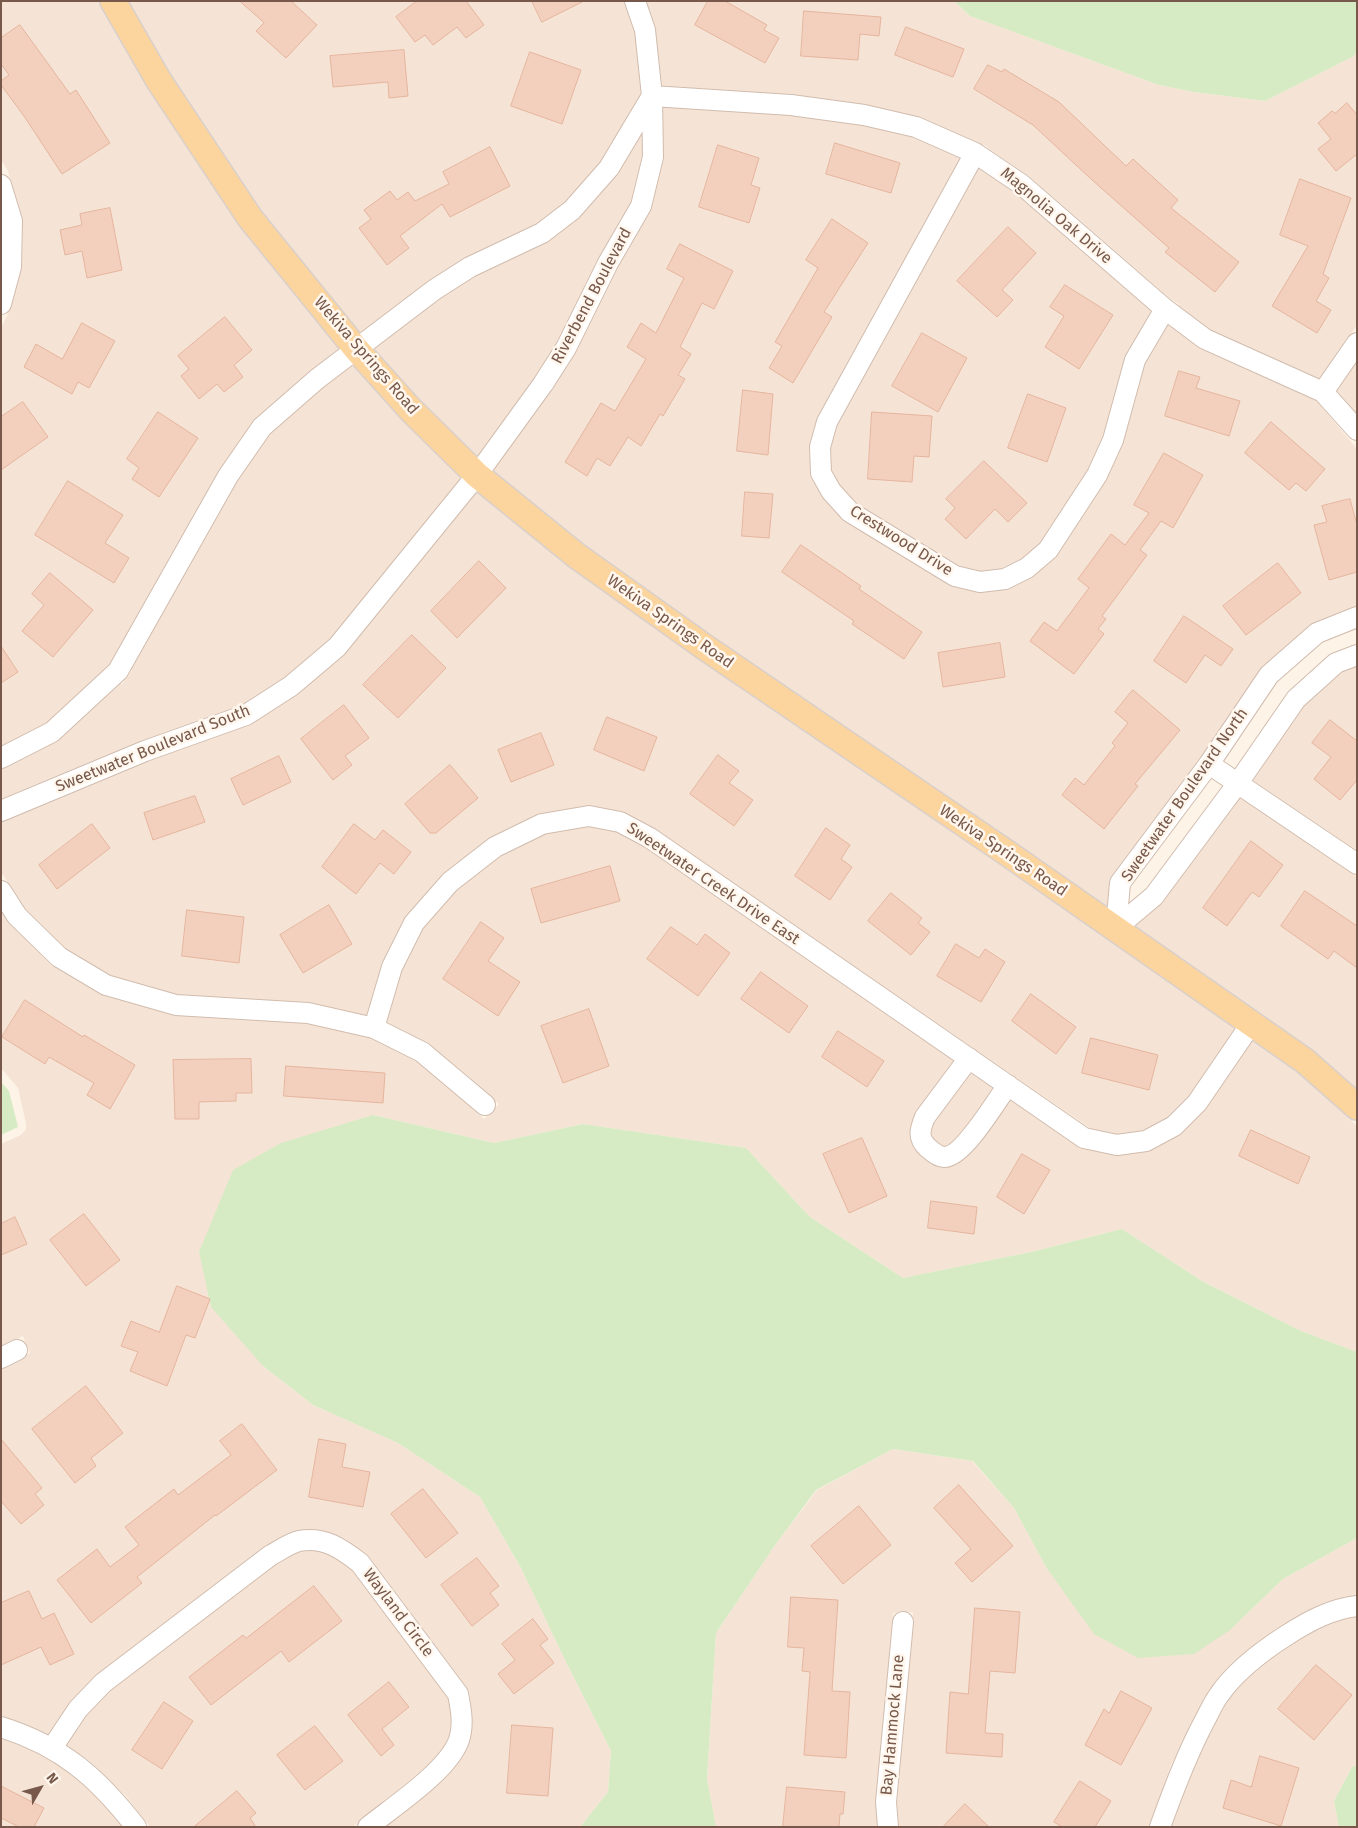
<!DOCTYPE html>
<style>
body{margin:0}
#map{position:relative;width:1358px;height:1828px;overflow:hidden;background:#fdf3e6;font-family:"Fira Sans",sans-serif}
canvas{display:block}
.frame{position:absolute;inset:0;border:2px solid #77584a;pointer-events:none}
.north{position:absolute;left:15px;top:1763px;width:50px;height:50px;-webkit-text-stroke:4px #fff7ed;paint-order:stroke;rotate:52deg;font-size:14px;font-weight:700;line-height:20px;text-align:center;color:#77584a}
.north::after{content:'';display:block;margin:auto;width:18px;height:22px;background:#77584a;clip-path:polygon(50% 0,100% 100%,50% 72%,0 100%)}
</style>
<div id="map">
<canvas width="1358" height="1828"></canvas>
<div class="frame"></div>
<div class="north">N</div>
</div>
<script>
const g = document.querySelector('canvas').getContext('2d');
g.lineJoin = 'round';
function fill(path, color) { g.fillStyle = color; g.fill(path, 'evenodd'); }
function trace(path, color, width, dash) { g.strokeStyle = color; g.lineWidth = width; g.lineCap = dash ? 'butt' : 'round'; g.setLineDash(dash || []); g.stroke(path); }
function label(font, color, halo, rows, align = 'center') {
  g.font = font + ' "Fira Sans",sans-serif'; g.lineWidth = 5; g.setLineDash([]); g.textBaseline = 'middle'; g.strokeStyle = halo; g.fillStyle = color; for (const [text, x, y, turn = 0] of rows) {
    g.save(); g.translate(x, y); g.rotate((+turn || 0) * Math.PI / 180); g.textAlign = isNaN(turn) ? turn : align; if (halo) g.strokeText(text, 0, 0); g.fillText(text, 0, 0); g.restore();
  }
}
const residential = new Path2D(`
 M1 1H101L342 349 254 422 219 472 110 665 47 724 1 748V328L9 312 22 266V220L8 171 1 160Z
 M126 1H624L635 33 641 95 600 163 565 203 537 225 360 336 259 211 169 75Z
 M646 1H954L970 16 1159 85 1194 92 1265 101 1354 56 1357 51V325L1320 379 1211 331 1178 306 1179 304 1172 300 1029 176 988 148V147L921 118 867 106 793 95 662 87 655 26Z
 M662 107 789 114 861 125 912 136 961 158 818 420 809 449 812 478 823 498 844 520 952 585 980 592 1005 589 1106 478 1123 442 1144 363 1168 324 1200 349 1316 400 1357 449V607L1314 624 1263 668 1201 758 1112 878 1107 910 712 639 584 548 491 472 617 267Z
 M642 131V157L632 203 557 344 535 379 476 460 419 402 372 350 440 298 475 276 548 241Z
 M977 167 1014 192 1152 312 1103 438 1088 471 1040 544 1022 560 1003 570 982 572 960 566 858 504 839 485 831 469 830 447 837 425Z
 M1357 360V414L1336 390Z
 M354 363 464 477 330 640 285 678 242 706 133 745 1 800V769L56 741 119 683 122 684 132 671 131 668 236 480 270 433 323 386Z
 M478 490 1105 934V939L1110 938 1237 1027 1189 1098 1169 1119 1144 1131 1119 1135 1090 1128 656 830 626 813 593 806 539 815 444 875 367 1016 310 1004 179 995 112 976 66 949 25 909 1 872V821L148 760 248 724Z
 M1357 665V851L1252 780 1303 705 1340 672Z
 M1240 797 1357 877V1096L1132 927Z
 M588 826 616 831 644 847 1081 1147 1114 1155 1150 1150 1253 1039 1315 1085 1357 1126V1352L1301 1331 1202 1281 1122 1229 1031 1252 903 1278 810 1217 746 1148 583 1124 494 1143 373 1115 263 1366 313 1405 398 1443 480 1497 521 1568 566 1662 611 1751 608 1792 580 1827H383L442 1780 457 1763 469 1742 472 1713 469 1691 367 1554 344 1538 323 1531H299L49 1735 25 1724 1 1716V1368L30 1353 23 1336 1 1347V1144L21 1135 26 1129V1124L18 1088 1 1068V910L10 923 51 965 100 994 174 1015 305 1023 370 1037 416 1061 453 1090 484 1119 499 1104 467 1075 430 1045 386 1022 402 970 422 928 457 889 500 855 545 833Z
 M893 1449 972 1461 1014 1508 1046 1567 1230 1630 1283 1579 1357 1538V1596L1344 1597 1305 1612 1261 1641 1230 1667 1209 1691 1171 1765 1149 1827H899L897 1801 913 1612 893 1613 877 1802 878 1827H716L707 1779 716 1633 773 1548 817 1490Z
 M300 1551H319L333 1556 353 1570 449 1698 452 1717 450 1737 442 1752 429 1766 353 1827H150L126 1796 91 1762 66 1744 86 1714 109 1690 276 1563Z
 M1357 1616V1765L1352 1767 1334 1801 1339 1827H1170L1190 1770 1227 1700 1244 1680 1273 1656 1312 1630 1345 1617Z
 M1 1738 15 1742 46 1757 76 1778 109 1810 123 1827H1Z`);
const green = new Path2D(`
 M954 1H1357V51L1354 56 1265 101 1194 92 1159 85 970 16Z
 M1 1082 9 1091 18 1127 1 1135Z
 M373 1115 494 1143 583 1124 746 1148 810 1217 903 1278 1031 1252 1122 1229 1202 1281 1301 1331 1357 1352V1538L1283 1579 1230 1630 1194 1654 1138 1658 1094 1634 1046 1567 1014 1508 973 1461 893 1449 816 1490 773 1548 716 1633 707 1779 716 1827H580L608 1792 611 1751 566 1662 521 1568 480 1497 398 1443 313 1405 263 1366 211 1307 199 1252 233 1170 281 1143Z
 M1357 1765V1827H1339L1334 1801 1352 1767Z`);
const building = new Path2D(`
 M240 1H291L317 25 286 58 256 31 264 23Z
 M417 1H466L484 25 466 38 457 27 433 45 425 35 415 42 396 17Z
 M532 1H584L542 22Z
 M708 1H725L767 25 764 30 779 38 765 63 695 25Z
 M804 11 881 17 879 36 860 34 858 60 801 56Z
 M20 25 70 94 76 90 110 143 62 174 24 116 1 85V81L9 75 1 64V38Z
 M906 27 964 49 953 77 895 55Z
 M404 50 408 96 389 98 388 82 333 87 330 56Z
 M530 52 581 70 562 124 511 106Z
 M988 65 1002 72 1004 69 1059 102 1126 166 1133 159 1178 200 1171 208 1239 262 1215 292 1165 252 1169 248 1091 179 1033 125 974 89Z
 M1347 103 1357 115V154L1336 171 1318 149 1331 139 1318 123 1332 111 1335 113Z
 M835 143 900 163 891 193 826 174Z
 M718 145 759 158 751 185 760 188 749 223 699 207Z
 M490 147 510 186 450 217 442 204 400 236 409 248 387 265 359 228 371 219 364 210 390 191 397 200 408 192 415 201 449 184 443 172Z
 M1300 179 1351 198 1323 274 1329 278 1316 301 1331 310 1317 333 1272 306 1308 246 1280 235Z
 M110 208 122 270 87 278 82 251 65 255 60 230 82 225 80 214Z
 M832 219 868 243 824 312 832 317 793 383 769 368 782 346 775 342 818 268 806 260Z
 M1008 227 1036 253 1002 290 1013 300 997 317 957 281Z
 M680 244 733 271 714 309 702 303 680 347 691 354 678 375 685 379 663 416 660 414 641 446 628 437 610 466 597 458 587 476 565 462 601 403 615 411 646 359 627 347 641 323 656 333 684 278 667 269Z
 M1065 285 1113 315 1079 369 1045 347 1064 316 1050 307Z
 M225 317 252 350 234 365 243 377 224 392 217 384 199 399 181 376 189 369 178 356Z
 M82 323 115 341 89 388 78 382 72 394 24 367 36 344 62 359Z
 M922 333 967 358 938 412 892 386Z
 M1179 371 1200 377 1196 388 1240 401 1229 436 1165 416Z
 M743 390 773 394 768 455 737 451Z
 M1028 394 1066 408 1047 462 1008 448Z
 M23 402 48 437 1 470V417Z
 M158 412 198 438 159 497 132 479 139 468 127 459Z
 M872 412 932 416 929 457 914 456 912 482 868 479Z
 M1271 422 1325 469 1306 491 1296 483 1289 490 1245 453Z
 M1164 453 1203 475 1173 528 1161 521 1140 550 1147 555 1102 616 1106 619 1098 629 1104 634 1074 674 1030 641 1044 622 1057 631 1089 588 1078 579 1111 534 1125 545 1149 513 1134 505Z
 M984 461 1027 503 1008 522 995 509 966 539 945 519 955 508 946 499Z
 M68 481 123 515 105 543 129 558 114 583 35 535Z
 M745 492 773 494 769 538 742 536Z
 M1350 499 1357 525V572L1329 580 1314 525 1327 522 1322 506Z
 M801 545 861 586 859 589 922 632 904 659 852 624 854 621 782 572Z
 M479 561 506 588 457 638 431 611Z
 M1278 563 1301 593 1246 635 1223 606Z
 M50 573 93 610 53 657 22 631 44 605 32 594Z
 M1184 616 1233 649 1221 666 1205 655 1186 683 1154 661Z
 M412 635 446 668 398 718 363 685Z
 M1000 643 1005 677 943 687 938 653Z
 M1 646 18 672 1 683Z
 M1133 690 1180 730 1135 784 1138 786 1104 829 1062 795 1075 778 1084 785 1115 746 1112 743 1128 723 1115 712Z
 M344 705 369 738 345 756 352 765 333 780 301 739Z
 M607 717 657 737 644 771 594 750Z
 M1330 720 1357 741V780L1340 800 1314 779 1331 757 1312 743Z
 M541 733 554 765 511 782 498 750Z
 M718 755 739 771 729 783 753 800 734 826 690 794Z
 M279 756 291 782 243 805 231 779Z
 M450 765 478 798 436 833H430L405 804Z
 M195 796 205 822 153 840 144 813Z
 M92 824 110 848 57 889 39 865Z
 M354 824 375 840 383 830 411 852 394 874 380 863 356 894 322 867Z
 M826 828 850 845 841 859 852 867 830 900 795 876Z
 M1251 841 1283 865 1259 897 1252 892 1227 926 1203 908Z
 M610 866 620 901 541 923 531 889Z
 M1305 891 1357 926V968L1334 951 1328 959 1281 926Z
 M891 893 922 918 918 923 930 932 911 955 868 921Z
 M329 905 352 944 303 973 280 935Z
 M187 910 244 917 239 963 182 956Z
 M481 922 504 938 488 961 520 982 498 1016 443 979Z
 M671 927 697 945 705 934 730 953 698 996 647 959Z
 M956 944 979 958 985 949 1005 962 981 1002 937 976Z
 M761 972 808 1006 789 1033 741 999Z
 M1031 994 1076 1027 1056 1054 1012 1021Z
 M25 1000 83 1037 84 1035 135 1065 110 1109 87 1095 94 1083 49 1057 45 1064 2 1037Z
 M589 1009 609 1066 563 1083 541 1026Z
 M838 1031 884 1061 867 1087 822 1057Z
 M1091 1038 1158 1055 1149 1090 1082 1073Z
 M251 1059 252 1093H236V1101L199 1102V1119H175L173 1060Z
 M286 1066 385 1073 383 1103 284 1096Z
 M1251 1130 1310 1157 1298 1184 1239 1156Z
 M862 1138 887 1196 849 1213 823 1154Z
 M1022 1154 1050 1170 1024 1214 997 1197Z
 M931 1201 977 1207 974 1234 928 1228Z
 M84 1214 120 1260 86 1286 50 1240Z
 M15 1217 27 1244 1 1255V1224Z
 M177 1286 210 1299 195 1338 186 1335 167 1386 130 1371 138 1352 121 1346 131 1321 159 1332Z
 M86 1386 123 1433 91 1458 96 1466 75 1483 32 1429Z
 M242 1424 277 1470 216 1516 215 1515 137 1577 142 1583 91 1623 57 1580 97 1549 110 1567 139 1545 125 1527 174 1489 178 1495 231 1455 220 1441Z
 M1 1439 42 1488 35 1494 44 1505 21 1524 1 1501Z
 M319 1439 346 1444 342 1467 370 1472 363 1507 309 1497Z
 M959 1485 1013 1546 972 1582 955 1563 971 1549 934 1508Z
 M423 1489 458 1533 426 1558 391 1514Z
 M859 1506 891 1545 843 1584 811 1546Z
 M477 1558 499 1586 490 1593 499 1605 472 1626 441 1585Z
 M314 1586 342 1621 289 1662 281 1651 211 1705 189 1677 243 1635 246 1638Z
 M29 1591 42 1619 54 1613 74 1654 50 1665 41 1647 1 1665V1603Z
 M791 1597 838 1600 832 1691 850 1692 846 1758 804 1755 810 1672 802 1671 804 1648 788 1647Z
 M975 1608 1020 1612 1015 1673 990 1671 985 1733 1003 1734 1002 1757 946 1753 950 1692 968 1694Z
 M533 1619 548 1639 540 1645 554 1663 514 1694 498 1674 515 1660 502 1644Z
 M1316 1665 1352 1695 1314 1740 1278 1709Z
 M389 1682 409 1707 382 1729 394 1745 381 1756 348 1715Z
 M1121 1691 1152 1708 1121 1765 1085 1745 1104 1709 1109 1713Z
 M164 1702 193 1721 162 1769 132 1750Z
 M512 1725 553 1728 548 1796 507 1793Z
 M315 1726 343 1761 305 1790 277 1755Z
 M1260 1756 1299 1768 1281 1826 1223 1808 1231 1780 1251 1787Z
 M1080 1781 1111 1801 1095 1827H1062L1054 1822Z
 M1 1786 44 1808 34 1827H19L1 1818Z
 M787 1787 845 1792 843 1814H840L839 1827H783Z
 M237 1791 256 1813 250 1818 256 1827H194Z
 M965 1804 989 1827H943Z`);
const minor = new Path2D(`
 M652 96 791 105 864 115 916 127 975 153 1021 184 1165 309 1205 339 1323 392 1357 430
 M975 153 827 422 820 447 821 473 831 491 850 512 955 576 980 582 1005 579 1027 568 1048 550 1097 475 1113 440 1135 360 1165 309
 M1 185 12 221 11 267 1 304
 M1323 392 1357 343
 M1 758 52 732 118 671 228 476 262 427 317 379 434 290 470 267 542 233 572 210 609 168 652 96
 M1209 764 1357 864
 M1 811 145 751 246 715 291 686 337 647 477 475 543 384 566 348 608 263 641 206 653 157 652 96 645 30 635 1
 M1 891 17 916 59 957 106 985 176 1005 308 1013 374 1028 422 1052 485 1105
 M1116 928 1120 883 1209 764 1269 675 1317 633 1357 617
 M1116 928 1154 896 1238 783 1296 699 1336 663 1357 655
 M374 1028 392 967 414 923 450 882 495 847 542 824 589 816 620 822 650 838 1084 1138 1117 1145 1146 1141 1174 1126 1197 1103 1251 1024
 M969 1058 925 1117C920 1129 917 1138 928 1148 933 1152 938 1157 945 1157 964 1156 996 1101 1008 1085
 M1 1358 17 1350
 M1 1727C62 1746 98 1778 136 1827
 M52 1748 78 1709 103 1683 271 1555C279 1551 290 1543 299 1541 324 1536 342 1549 360 1563L458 1694C461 1709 464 1725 459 1740 448 1771 394 1806 368 1827
 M888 1827 886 1802 903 1622
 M1160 1827C1173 1791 1186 1756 1204 1722 1209 1713 1213 1703 1219 1695 1236 1670 1262 1651 1287 1635 1309 1621 1331 1609 1357 1606`);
const major = new Path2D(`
 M113 1 159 81 250 218 357 350 411 410 477 475 577 556 706 648 1010 855 1305 1061 1357 1107`);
const streetNames = [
 ["Magnolia Oak Drive",1056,216,40],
 ["Riverbend Boulevard",592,296,-62],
 ["Wekiva Springs Road",366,356,49],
 ["Crestwood Drive",901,541,32],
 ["Wekiva Springs Road",670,622,35],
 ["Sweetwater Boulevard South",153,749,-22],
 ["Sweetwater Boulevard North",1185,795,-55],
 ["Wekiva Springs Road",1003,851,34],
 ["Sweetwater Creek Drive East",713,884,34],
 ["Wayland Circle",398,1613,53],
 ["Bay Hammock Lane",893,1725,-85]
];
fill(residential, '#f5e4d5');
fill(green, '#d6ebc4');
fill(building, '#f3d0be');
trace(building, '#e6b59e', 1);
trace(minor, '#d1bcae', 22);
trace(major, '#d9d0cc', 28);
trace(minor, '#fff', 20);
trace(major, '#fcd49e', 25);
label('16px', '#77584a', '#fff7ed', streetNames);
</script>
